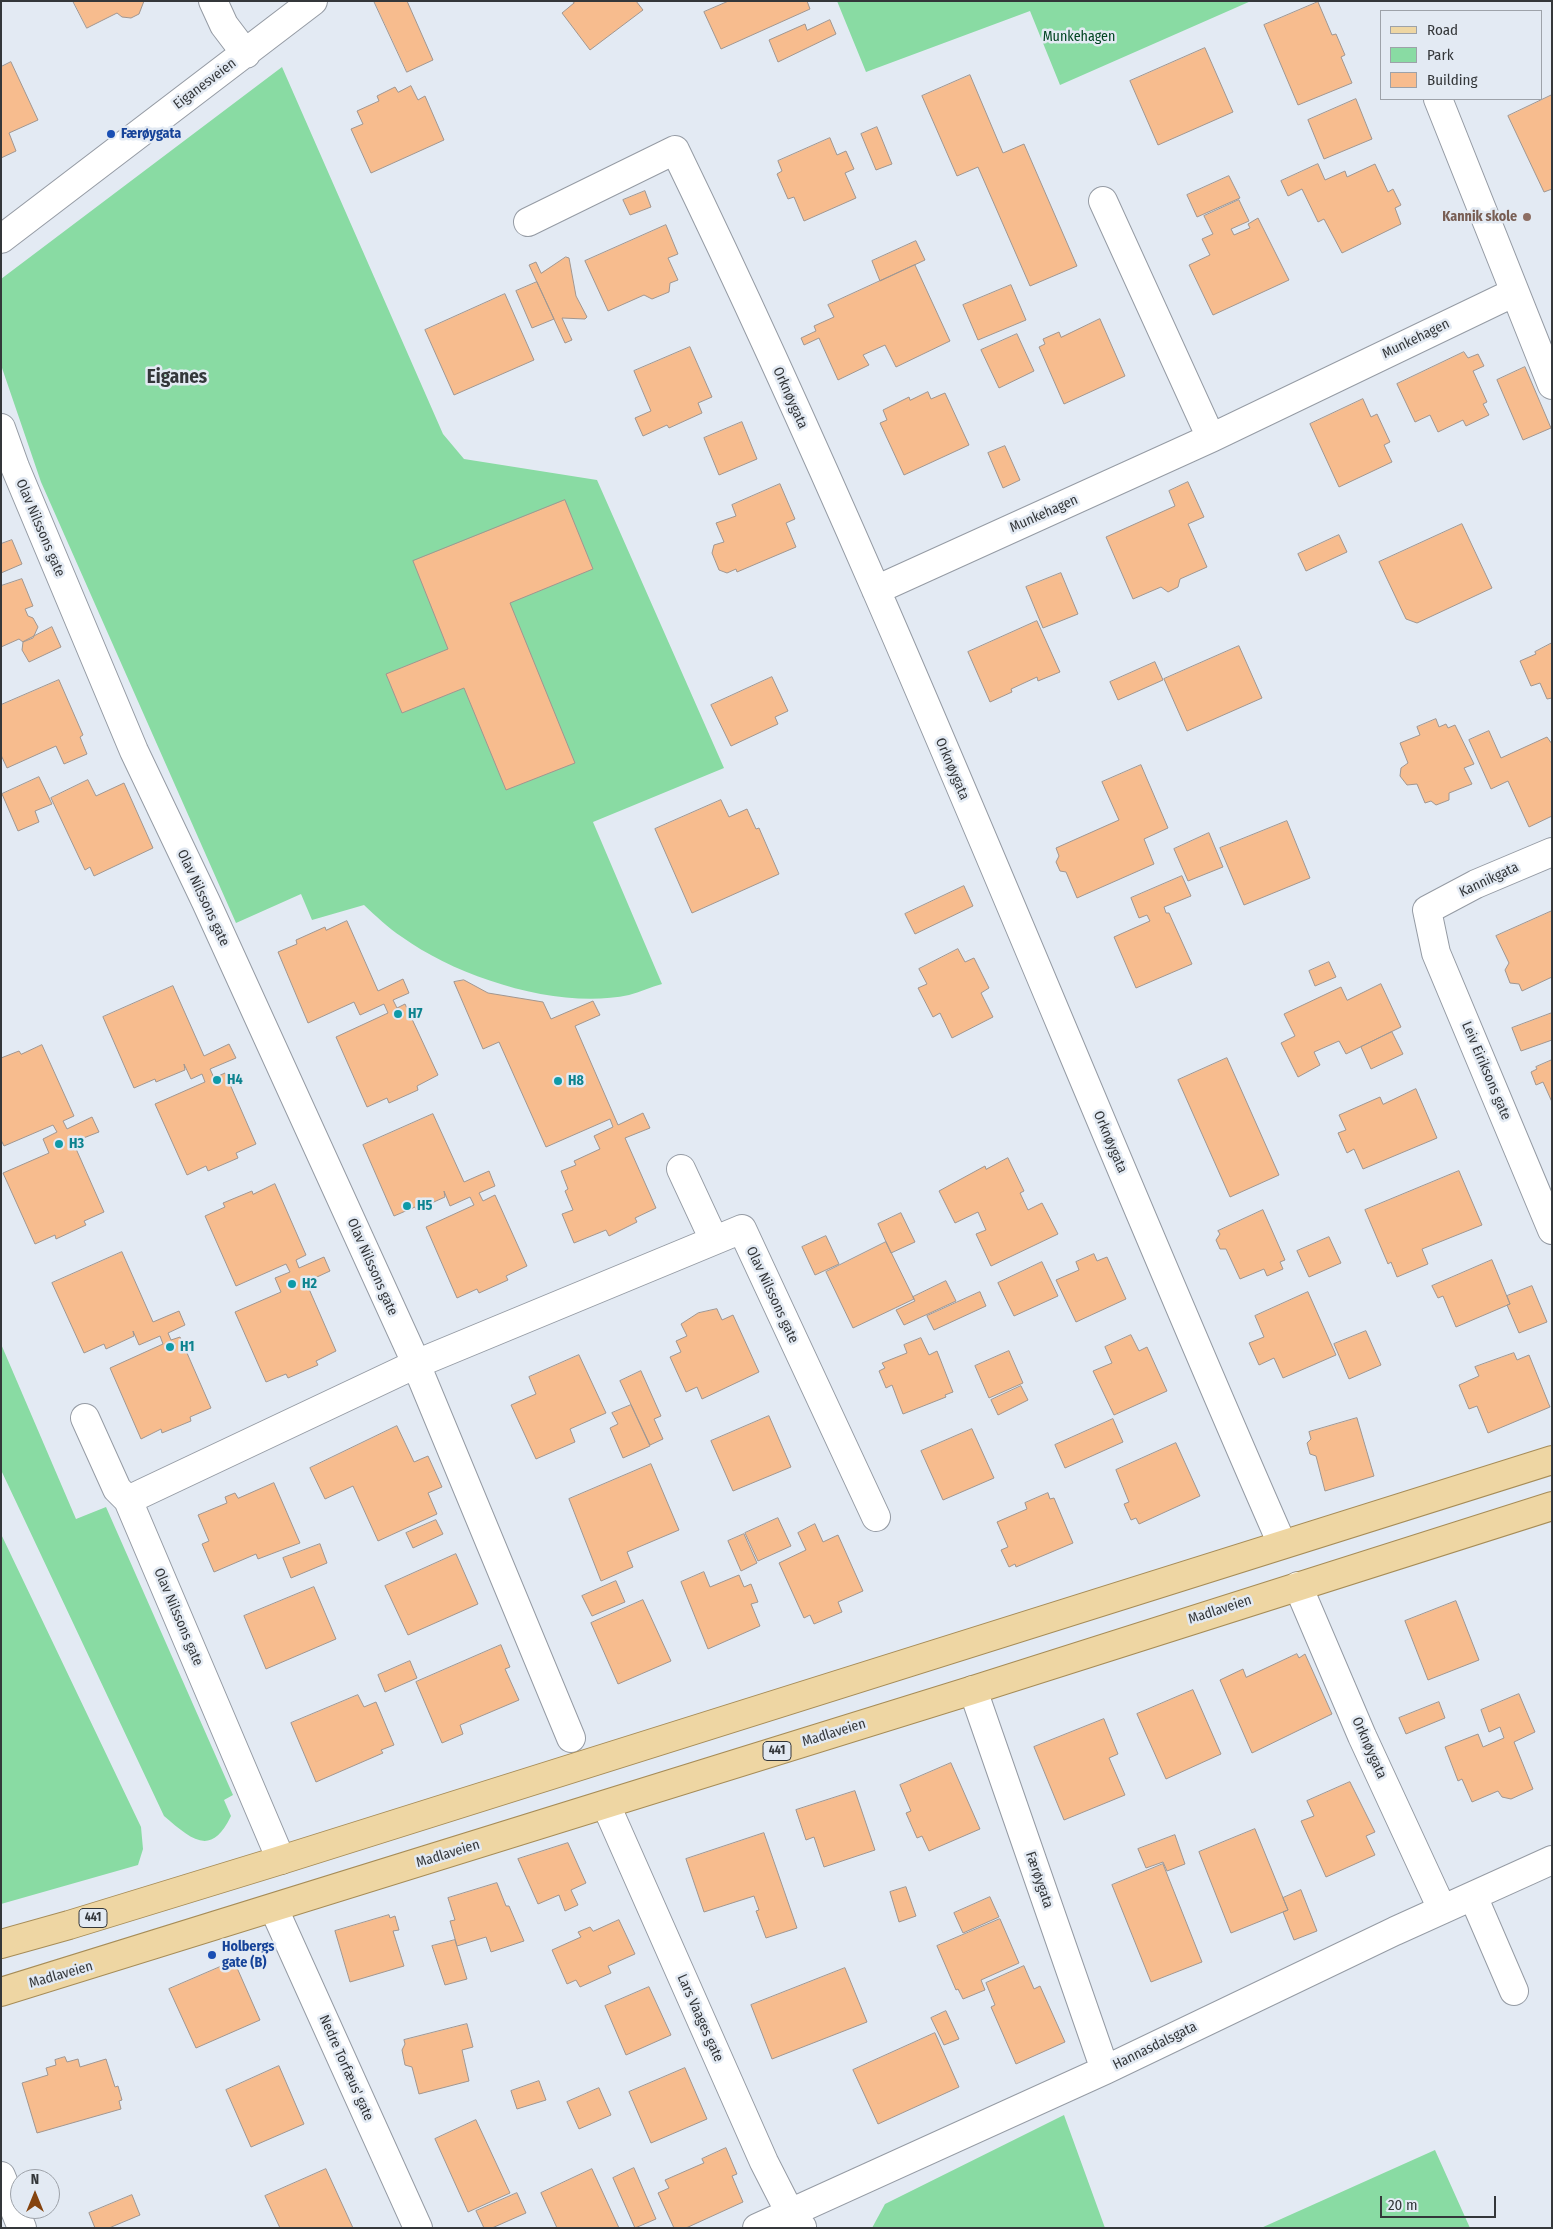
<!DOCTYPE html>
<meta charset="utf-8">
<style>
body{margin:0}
#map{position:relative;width:1553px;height:2229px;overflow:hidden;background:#e3eaf3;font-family:"Fira Sans Condensed",sans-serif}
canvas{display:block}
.frame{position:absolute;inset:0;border:2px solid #34373a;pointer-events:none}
.legend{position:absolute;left:1380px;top:10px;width:162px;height:90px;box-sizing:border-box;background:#e3eaf3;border:1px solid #9da2a9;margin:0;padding:6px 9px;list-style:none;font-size:15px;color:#34373a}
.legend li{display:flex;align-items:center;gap:10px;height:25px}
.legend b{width:25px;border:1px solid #9da2a9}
.north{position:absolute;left:10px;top:2169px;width:50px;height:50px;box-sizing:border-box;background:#e3eaf3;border:1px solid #9da2a9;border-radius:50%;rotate:0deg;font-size:14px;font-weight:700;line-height:20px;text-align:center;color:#34373a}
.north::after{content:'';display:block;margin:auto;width:18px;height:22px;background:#85440f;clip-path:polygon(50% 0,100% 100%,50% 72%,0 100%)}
.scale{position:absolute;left:1380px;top:2196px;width:116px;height:22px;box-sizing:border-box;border:2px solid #34373a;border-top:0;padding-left:6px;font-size:15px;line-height:18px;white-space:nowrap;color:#34373a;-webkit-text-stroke:4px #e3eaf3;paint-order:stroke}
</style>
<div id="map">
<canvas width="1553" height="2229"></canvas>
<div class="frame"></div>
<ul class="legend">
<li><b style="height:6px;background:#eed6a3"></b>Road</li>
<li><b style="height:14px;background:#89dba3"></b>Park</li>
<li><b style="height:14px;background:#f7bc8e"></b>Building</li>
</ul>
<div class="north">N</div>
<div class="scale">20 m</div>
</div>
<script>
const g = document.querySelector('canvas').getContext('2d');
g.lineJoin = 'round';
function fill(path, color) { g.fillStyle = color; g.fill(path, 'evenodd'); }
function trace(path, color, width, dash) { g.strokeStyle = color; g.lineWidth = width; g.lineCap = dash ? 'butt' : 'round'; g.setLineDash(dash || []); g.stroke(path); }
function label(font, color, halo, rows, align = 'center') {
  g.font = font + ' "Fira Sans Condensed",sans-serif'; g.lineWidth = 5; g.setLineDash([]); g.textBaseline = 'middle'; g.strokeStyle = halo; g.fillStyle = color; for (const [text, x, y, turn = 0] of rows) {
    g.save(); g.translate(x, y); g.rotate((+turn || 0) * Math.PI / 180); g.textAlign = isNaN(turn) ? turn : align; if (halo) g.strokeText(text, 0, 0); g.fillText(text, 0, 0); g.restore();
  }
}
const green = new Path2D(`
 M837 1H1251L1060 85 1030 11 866 72Z
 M282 67 443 434 464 459 597 480 724 768 593 822 662 984C651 987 640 992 629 995 559 1010 459 978 402 937 388 928 376 916 364 905L312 920 301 894 236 923 41 482 1 365V279Z
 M1 1344 76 1519 106 1507 233 1795 224 1800 231 1816C211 1858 191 1839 164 1816L1 1470Z
 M1 1534 141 1827 143 1849 138 1865 1 1904Z
 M1064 2115 1105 2228H872L885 2204Z
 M1435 2150 1470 2228H1261Z`);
const building = new Path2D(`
 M73 1H144L139 14 131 18 122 17 117 13 87 28Z
 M374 1H407L433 60 407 72Z
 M572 1H636L643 10 590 50 562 13 574 3Z
 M729 1H807L810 9 721 49 704 12Z
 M1318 2 1332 35 1336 34 1345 55 1341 57 1352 83 1298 105 1264 25Z
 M830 20 836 34 778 62 769 40 805 24 807 30Z
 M1205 48 1233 112 1158 145 1130 81Z
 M11 62 38 120 9 133 16 151 1 158V67Z
 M970 75 1003 153 1024 144 1077 266 1030 286 978 167 957 176 922 96Z
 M411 86 418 100 425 96 444 140 371 173 351 129 363 124 357 111 379 101 377 96 395 87 398 92Z
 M1552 95V189L1544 192 1508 116Z
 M1356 99 1372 139 1324 159 1308 120Z
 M877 127 892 164 876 170 861 134Z
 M830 138 837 155 846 151 854 169 845 173 856 198 804 221 794 197 788 199 777 174 782 171 778 161Z
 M1318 164 1325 180 1345 171 1347 177 1375 164 1388 192 1393 189 1401 205 1395 208 1401 224 1342 253 1324 219 1318 222 1302 189 1288 196 1281 181Z
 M1229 176 1240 198 1197 217 1187 195Z
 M645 191 651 207 630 215 623 200Z
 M1239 200 1249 221 1231 229 1234 235 1250 228 1248 224 1258 218 1289 280 1213 315 1189 265 1210 255 1202 239 1213 234 1204 216Z
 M666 225 678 254 668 258 678 280 670 283 669 292 652 299 644 295 608 311 585 261Z
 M916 241 925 260 880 281 872 261Z
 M566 257 569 258 576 296 587 317 585 319 562 318 572 340 565 343 529 265 536 262 541 273Z
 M915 265 950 341 896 367 885 345 863 355 869 365 838 380 819 338 804 345 801 338 816 331 814 326 834 317 828 305Z
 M537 282 554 319 532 328 516 291Z
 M1011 285 1026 320 978 340 963 305Z
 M505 294 534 360 454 395 425 330Z
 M1100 319 1125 376 1064 404 1039 347 1045 344 1043 339 1059 332 1061 337Z
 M1017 334 1034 371 999 388 981 350Z
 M690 347 712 397 698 403 702 413 669 428 667 425 643 436 635 418 651 411 634 371Z
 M1464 352 1468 358 1478 354 1484 366 1473 371 1487 402 1483 404 1489 415 1466 426 1463 420 1438 432 1430 415 1415 422 1397 384Z
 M1525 367 1551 428 1523 440 1497 380Z
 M928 392 931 399 945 393 969 445 904 475 880 423 887 420 883 410 909 397 910 400Z
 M1363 399 1371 417 1377 414 1390 442 1384 445 1392 462 1339 487 1310 424Z
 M742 422 757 459 719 475 704 438Z
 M1005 446 1020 480 1003 488 988 453Z
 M1188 482 1204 517 1188 524 1207 567 1180 579 1178 587 1168 592 1161 587 1133 599 1106 537 1175 506 1169 491Z
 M780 484 795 519 786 523 796 547 737 572 736 569 727 573 719 570 712 553 714 545 724 542 716 523 736 516 732 505Z
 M565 500 593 569 510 603 575 763 506 790 464 688 402 713 386 674 448 649 413 561Z
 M1462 524 1492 588 1417 623 1406 619 1379 562Z
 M1339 535 1347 552 1306 571 1298 554Z
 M12 540 22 564 1 573V544Z
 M1061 573 1078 614 1043 628 1026 587Z
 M22 579 33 606 25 609 28 616 33 618 38 627 33 638 23 642 19 639 1 647V586Z
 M1037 621 1060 672 1038 681 1037 677 1011 689 1012 692 990 702 968 652Z
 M52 627 61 647 29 662 22 650 23 642Z
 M1552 643V698L1547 699 1540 683 1531 686 1520 661 1536 654 1535 652Z
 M1239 646 1262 698 1187 731 1164 679Z
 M1155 662 1163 680 1118 700 1110 682Z
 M772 677 788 711 775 717 778 724 731 746 711 705Z
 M59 680 83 735 80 737 87 754 64 764 56 746 7 768 1 755V705Z
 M1436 719 1439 727 1446 724 1448 728 1455 725 1474 764 1464 768 1472 784 1449 793V800L1436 805 1431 801 1425 803 1417 784 1407 785 1400 776 1401 768 1408 763 1400 743 1420 735 1417 727Z
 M1489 731 1501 758 1547 737 1552 744V816L1529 827 1508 781 1491 789 1469 740Z
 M1141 765 1168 828 1144 839 1154 864 1077 898 1066 872 1060 871 1056 862 1059 856 1056 848 1119 820 1102 782Z
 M39 777 52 804 35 811 39 822 18 831 2 794Z
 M88 780 96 796 124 783 153 848 94 876 90 867 85 870 51 798Z
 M721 800 729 817 747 809 756 829 759 828 779 874 692 913 655 829Z
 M1287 821 1310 878 1244 905 1220 848Z
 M1209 833 1223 867 1188 881 1174 849Z
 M1182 876 1191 896 1164 907 1166 913H1169L1192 964 1136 988 1114 937 1150 921 1147 915 1139 918 1131 898Z
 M964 886 973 906 915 934 905 914Z
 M1552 911V977L1522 991 1519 984 1510 983 1505 970 1509 963 1496 936Z
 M347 921 378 991 403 979 409 993 393 1000 397 1008 405 1004 438 1075 417 1086 418 1090 389 1103 387 1098 367 1107 336 1037 388 1013 384 1004 360 1015 354 1002 308 1023 278 952 297 944 296 940 325 927 326 930Z
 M958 949 965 962 974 958 989 988 981 993 993 1017 952 1038 940 1013 933 1017 918 988 927 984 919 969Z
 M1329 962 1336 977 1315 986 1309 971Z
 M464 980 488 993 543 1002 551 1019 593 1001 600 1015 575 1026 618 1125 643 1113 650 1128 625 1138 656 1208 635 1218 637 1222 609 1236 606 1230 574 1243 562 1214 573 1210 565 1191 568 1189 561 1171 576 1165 574 1161 600 1149 594 1136 613 1127 610 1119 546 1147 499 1042 483 1049 454 982Z
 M1381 984 1401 1027 1346 1054 1339 1041 1314 1052 1320 1065 1298 1077 1281 1043 1295 1036 1284 1014 1341 987 1347 1000Z
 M173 986 204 1056 229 1044 236 1058 210 1069 214 1078 225 1073 256 1144 236 1153 238 1158 208 1171 206 1166 187 1175 155 1104 205 1082 202 1074 191 1079 184 1064 185 1070 156 1082 155 1079 134 1088 103 1017Z
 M1552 1013V1040L1521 1051 1512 1028Z
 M1392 1032 1403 1054 1371 1069 1361 1047Z
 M42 1045 74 1116 63 1121 67 1129 92 1117 99 1132 73 1142 104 1212 84 1221 86 1225 56 1239 55 1235 35 1244 3 1173 49 1153 43 1139 57 1132 53 1125 4 1146 1 1140V1058L19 1051 21 1054Z
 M1227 1058 1279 1175 1230 1197 1178 1080Z
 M1552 1060V1102L1543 1082 1536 1085 1531 1072 1537 1069 1536 1067Z
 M1416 1089 1437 1138 1363 1169 1354 1149 1347 1153 1338 1133 1346 1130 1339 1115 1380 1097 1383 1104Z
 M433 1114 464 1182 489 1171 495 1186 479 1193 483 1201 495 1195 527 1266 506 1276 508 1280 479 1293 477 1289 457 1298 426 1227 474 1205 470 1197 450 1206 444 1191 445 1197 416 1210 415 1207 394 1216 363 1145Z
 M1008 1158 1024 1191 1020 1193 1028 1210 1042 1203 1058 1234 991 1266 976 1234 986 1230 978 1212 955 1223 939 1191 985 1166 986 1169Z
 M1459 1171 1482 1225 1422 1249 1428 1264 1397 1277 1391 1262 1388 1264 1365 1210Z
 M275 1184 306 1255 296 1260 299 1268 324 1257 330 1271 306 1282 336 1351 316 1361 318 1365 288 1378 286 1374 266 1382 235 1312 281 1292 275 1278 290 1272 286 1264 236 1286 205 1216 225 1207 223 1203 252 1191 253 1194Z
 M1263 1210 1285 1260 1280 1262 1283 1269 1267 1276 1264 1269 1240 1279 1226 1249H1220L1216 1240 1220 1234 1218 1231Z
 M901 1213 915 1242 891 1253 878 1224Z
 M826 1236 839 1264 815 1275 802 1247Z
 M1329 1237 1341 1263 1309 1277 1297 1251Z
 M886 1242 914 1299 853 1328 826 1272Z
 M122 1252 153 1322 179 1311 185 1325 168 1333 171 1340 180 1337 211 1408 190 1417 191 1421 162 1433 161 1429 141 1439 110 1368 163 1344 160 1336 139 1345 133 1331 134 1336 106 1349 104 1344 84 1353 52 1283Z
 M1094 1254 1097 1261 1107 1257 1126 1299 1076 1322 1056 1280 1079 1270 1076 1262Z
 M1492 1260 1510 1304 1456 1327 1443 1296 1438 1298 1432 1286Z
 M1042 1262 1058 1296 1014 1316 998 1283Z
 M946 1281 956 1301 904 1325 896 1310 915 1301 913 1297Z
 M1532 1286 1547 1322 1519 1333 1507 1305 1510 1304 1507 1296Z
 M980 1292 986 1306 934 1330 927 1316Z
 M1308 1292 1336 1355 1283 1378 1274 1358 1259 1365 1249 1343 1264 1337 1255 1316Z
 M717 1309 722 1320 733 1315 759 1372 702 1399 697 1387 686 1392 670 1357 681 1352 676 1341 687 1336 681 1324 698 1313Z
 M1366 1331 1381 1365 1349 1379 1334 1344Z
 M1131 1335 1139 1351 1147 1347 1167 1391 1114 1415 1093 1371 1112 1363 1105 1347Z
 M921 1338 929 1355 937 1351 953 1392 945 1395 946 1397 903 1414 892 1385 886 1388 879 1371 885 1368 882 1363 907 1353 904 1345Z
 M1009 1351 1023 1383 989 1398 975 1366Z
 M1514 1353 1517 1360 1529 1355 1550 1407 1488 1433 1477 1406 1469 1409 1459 1385 1479 1376 1475 1367Z
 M579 1355 606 1413 570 1429 575 1442 536 1459 511 1405 536 1394 529 1377Z
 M641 1371 661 1416 654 1419 663 1439 650 1445 620 1381Z
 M1021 1386 1028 1400 998 1415 991 1400Z
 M631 1405 650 1446 623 1458 610 1428 618 1424 612 1413Z
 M769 1416 791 1467 733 1491 711 1441Z
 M1357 1418 1374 1476 1325 1491 1316 1456 1310 1454 1307 1443 1311 1439 1309 1432Z
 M1113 1419 1123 1442 1065 1468 1055 1445Z
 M397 1426 414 1462 428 1456 442 1487 428 1493 437 1514 378 1541 353 1486 325 1499 310 1468Z
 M972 1429 994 1478 943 1500 921 1451Z
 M1176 1443 1200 1496 1139 1524 1136 1518 1131 1520 1124 1504 1129 1502 1116 1470Z
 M651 1464 679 1530 627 1552 633 1567 601 1581 569 1499Z
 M274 1483 300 1543 258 1559 256 1554 214 1572 202 1544 209 1541 198 1515 227 1503 225 1497 235 1493 238 1498Z
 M1048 1493 1050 1499 1054 1498 1073 1543 1016 1567 1015 1564 1009 1567 1001 1550 1008 1547 997 1522 1027 1509 1025 1503Z
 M778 1518 791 1546 758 1561 745 1533Z
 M436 1520 443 1534 413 1548 406 1533Z
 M815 1524 823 1542 838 1535 863 1591 838 1602 842 1612 814 1624 810 1615 804 1618 779 1563 806 1550 798 1533Z
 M744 1534 757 1563 741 1571 728 1541Z
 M320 1544 327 1563 291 1578 283 1558Z
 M456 1554 478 1604 408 1635 385 1586Z
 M704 1572 710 1587 739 1575 744 1587 751 1584 758 1602 751 1604 760 1626 708 1649 681 1582Z
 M616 1581 625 1602 592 1616 582 1596Z
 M314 1587 336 1639 266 1669 244 1616Z
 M643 1600 671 1661 618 1684 591 1623Z
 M1456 1601 1479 1660 1428 1680 1405 1621Z
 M501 1645 510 1667 505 1669 519 1700 460 1725 463 1734 442 1743 416 1682Z
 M1297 1654 1299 1658 1305 1654 1332 1714 1252 1753 1220 1680 1243 1669 1246 1677Z
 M410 1661 417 1678 385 1692 378 1675Z
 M1193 1690 1221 1754 1166 1779 1137 1714Z
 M1519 1694 1535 1732 1514 1742 1533 1789 1511 1799 1502 1797 1498 1791 1472 1802 1462 1779 1458 1781 1445 1747 1478 1734 1483 1747 1504 1738 1500 1727 1489 1732 1481 1710Z
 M358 1695 364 1707 376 1702 394 1745 381 1750 383 1753 316 1782 291 1723Z
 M1439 1702 1445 1718 1406 1734 1399 1718Z
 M1104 1719 1118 1754 1109 1758 1125 1795 1064 1820 1034 1747Z
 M951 1763 980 1829 929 1851 922 1836 917 1838 906 1813 911 1811 900 1785Z
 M1350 1782 1375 1832 1366 1836 1375 1855 1326 1877 1301 1821 1314 1816 1307 1801Z
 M855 1791 875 1850 824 1867 814 1837 806 1840 796 1810Z
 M1255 1829 1288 1910 1231 1933 1199 1852Z
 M764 1833 797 1928 766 1938 756 1911 759 1910 754 1896 704 1912 686 1859Z
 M1175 1835 1185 1864 1167 1871 1163 1862 1146 1868 1138 1849Z
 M568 1843 586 1883 571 1890 578 1905 565 1911 559 1895 538 1904 518 1859Z
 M1163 1864 1202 1962 1151 1982 1112 1885Z
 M497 1883 506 1906H509L524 1941 491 1952 486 1937 457 1946 450 1921 455 1920 448 1898Z
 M906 1887 916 1916 899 1922 890 1892Z
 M1301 1890 1317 1931 1294 1940 1283 1912 1288 1910 1283 1898Z
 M990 1897 999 1917 963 1933 954 1913Z
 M389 1915 390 1918 395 1916 399 1930 393 1931 404 1966 350 1982 335 1931Z
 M1000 1919 1019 1963 981 1980 985 1990 963 1999 958 1989 956 1990 937 1946Z
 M619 1920 635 1954 608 1966 611 1973 580 1987 576 1980 567 1984 552 1950 581 1937 578 1932 590 1927 593 1931Z
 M455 1940 467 1979 445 1985 432 1946Z
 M234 1961 260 2020 196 2048 169 1989Z
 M1024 1966 1034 1989 1040 1986 1065 2042 1016 2064 991 2007 995 2005 986 1983Z
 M845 1968 867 2022 772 2059 751 2005Z
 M649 1987 671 2035 626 2055 605 2006Z
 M946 2011 959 2039 944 2045 931 2018Z
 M467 2024 473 2047 462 2050 469 2081 419 2094 412 2067 405 2065 402 2050 405 2044 404 2040Z
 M935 2033 959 2087 878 2124 853 2070Z
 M65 2057 67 2062 78 2059 80 2067 106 2059 115 2087 118 2086 122 2100 119 2101 121 2109 37 2133 22 2083 48 2075 46 2068 56 2065 55 2060Z
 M279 2066 304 2124 251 2147 226 2090Z
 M685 2068 707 2119 651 2143 629 2092Z
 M539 2081 546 2100 517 2109 511 2091Z
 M599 2088 611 2115 579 2129 567 2102Z
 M476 2120 510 2193 468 2212 435 2139Z
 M726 2148 737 2174 732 2176 743 2202 686 2228H674L658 2193 669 2188 665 2180 704 2163 702 2159Z
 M634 2168 656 2219 635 2228 613 2178Z
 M326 2169 353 2228H280L265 2196Z
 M592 2169 619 2228H557L541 2193Z
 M517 2193 526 2213 492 2228H484L476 2211Z
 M132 2195 140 2215 109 2228H95L89 2213Z`);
const minor = new Path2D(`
 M213 1 224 25 246 54
 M1438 99 1552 385
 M1103 201 1211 438
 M528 222 675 150C896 606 1078 1080 1282 1544
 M1 239 313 1
 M1 428 15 467 134 751 206 902 411 1352 571 1738
 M876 590 1211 438 1513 293
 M1552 852 1476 884 1427 910 1436 953 1552 1230
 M681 1169 714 1240
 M85 1418 117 1489 128 1500 281 1860
 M128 1500 416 1364 742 1229 876 1517
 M1298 1586 1362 1736 1442 1909
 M973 1690 1105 2070
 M606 1805 764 2162 790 2213 802 2227
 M1473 1896 1514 1991
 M274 1909 418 2228
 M1 2176 22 2228
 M757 2228 1105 2070 1395 1931 1552 1860`);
const major = new Path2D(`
 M1 1944 69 1925 281 1860 1552 1460
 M1 1992 973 1690 1552 1506`);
const markers = [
 [111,134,5,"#1a4fb4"],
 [1527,217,5,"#8d6e63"],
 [398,1014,5,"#0f9aa8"],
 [217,1080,5,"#0f9aa8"],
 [558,1081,5,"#0f9aa8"],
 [59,1144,5,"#0f9aa8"],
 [407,1206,5,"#0f9aa8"],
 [292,1284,5,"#0f9aa8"],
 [170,1347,5,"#0f9aa8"],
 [212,1955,5,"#1a4fb4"]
];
const shields = [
 [777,1751,28],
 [93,1918,28]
];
const shieldNames = [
 ["441",777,1751],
 ["441",93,1918]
];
const parkNames = [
 ["Munkehagen",1079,37]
];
const streetNames = [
 ["Eiganesveien",205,84,-37],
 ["Munkehagen",1416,339,-26],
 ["Orknøygata",790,398,66],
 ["Munkehagen",1044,514,-24],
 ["Olav Nilssons gate",40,528,67],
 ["Orknøygata",952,769,67],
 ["Kannikgata",1489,880,-25],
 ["Olav Nilssons gate",203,898,65],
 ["Leiv Eiriksons gate",1486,1071,67],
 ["Orknøygata",1110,1142,67],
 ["Olav Nilssons gate",372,1267,66],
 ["Olav Nilssons gate",772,1295,65],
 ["Madlaveien",1220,1610,-18],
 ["Olav Nilssons gate",178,1617,67],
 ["Madlaveien",834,1733,-17],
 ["Orknøygata",1369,1748,66],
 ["Madlaveien",448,1854,-17],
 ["Færøygata",1039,1880,71],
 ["Madlaveien",61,1975,-16],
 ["Lars Vaages gate",700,2018,66],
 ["Hannasdalsgata",1155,2046,-26],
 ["Nedre Torfæus' gate",346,2068,66]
];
const transitNames = [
 ["Færøygata",121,134],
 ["Holbergs",222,1947],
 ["gate (B)",222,1963]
];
const educationNames = [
 ["Kannik skole",1517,217]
];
const cultureNames = [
 ["H7",408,1014],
 ["H4",227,1080],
 ["H8",568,1081],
 ["H3",69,1144],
 ["H5",417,1206],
 ["H2",302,1284],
 ["H1",180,1347]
];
const districtNames = [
 ["Eiganes",177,378]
];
fill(green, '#89dba3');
fill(building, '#f7bc8e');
trace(building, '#a09690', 1);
trace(minor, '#959ba4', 30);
trace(major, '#a68c57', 30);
trace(minor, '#fff', 28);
trace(major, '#eed6a3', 28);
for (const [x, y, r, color] of markers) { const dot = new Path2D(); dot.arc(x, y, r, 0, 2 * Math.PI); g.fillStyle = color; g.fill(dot); trace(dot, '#e3eaf3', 2); }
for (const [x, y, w] of shields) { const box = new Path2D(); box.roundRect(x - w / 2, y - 9.5, w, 19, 4); g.fillStyle = '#e3eaf3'; g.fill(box); trace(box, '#34373a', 1); }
label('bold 12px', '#34373a', null, shieldNames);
label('14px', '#024522', '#e3eaf3', parkNames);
label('14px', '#34373a', '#e3eaf3', streetNames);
label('bold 14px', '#164399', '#e3eaf3', transitNames, 'left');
label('bold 14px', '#785e54', '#e3eaf3', educationNames, 'right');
label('bold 14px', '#0d838f', '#e3eaf3', cultureNames, 'left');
label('bold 19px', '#34373a', '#e3eaf3', districtNames);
</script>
